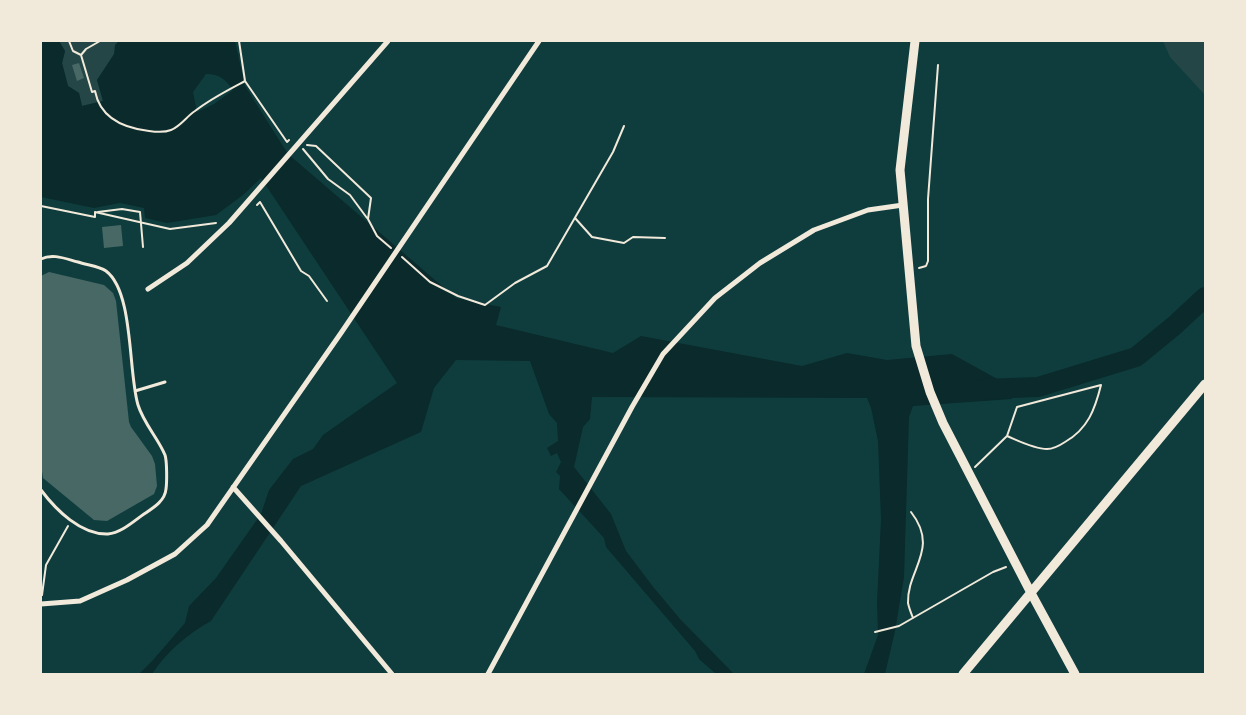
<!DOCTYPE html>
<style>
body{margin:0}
#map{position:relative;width:1246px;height:715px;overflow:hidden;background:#0f3d3e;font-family:"DM Sans",sans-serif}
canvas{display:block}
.frame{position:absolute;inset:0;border:42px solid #f1e9da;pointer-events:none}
</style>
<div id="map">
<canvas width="1246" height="715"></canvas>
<div class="frame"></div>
</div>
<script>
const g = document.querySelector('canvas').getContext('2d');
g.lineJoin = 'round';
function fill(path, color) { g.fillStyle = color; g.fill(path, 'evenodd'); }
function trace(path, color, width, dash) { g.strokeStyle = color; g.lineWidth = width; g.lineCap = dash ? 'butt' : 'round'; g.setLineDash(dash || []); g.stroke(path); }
const green = new Path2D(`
 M59 41H119L115 45V54L97 80 103 101 82 106 79 93 68 86 62 63 65 51Z
 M1163 41H1205V95L1170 57Z`);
const water = new Path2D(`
 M41 41H59L65 51 62 63 68 86 79 93 82 106 103 101 97 80 114 54 115 45 119 41H235L245 86 288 154 456 298 501 307 496 325 613 353 641 336 802 366 847 353 887 360 952 354 1010 386 1012 399 913 406 909 417 904 577 895 631 885 674H864L878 635 877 602 881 520 878 441 871 408 867 398 592 397 590 419 583 427 574 467 611 514 626 551 654 588 681 620 734 674H716L699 659 695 651 606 547 604 538 559 489 560 476 556 472 561 462 557 453 551 456 547 448 558 441 557 423 549 414 530 361 456 360 434 388 421 432 301 486 211 621C189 633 166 652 152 674H139L153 660 185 623 189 606 216 578 261 514 269 490 293 459 313 449 323 435 397 383 261 178 243 195 216 215 167 223 145 218 144 208 120 203 94 208 41 197ZM206 74C220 74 225 79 233 90L214 104 197 112 193 92Z`);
const river = new Path2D(`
 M983 389 1038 387 1136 357 1175 325 1205 297`);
const building = new Path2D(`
 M79 63 84 78 77 81 72 65Z
 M121 225 123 246 104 248 102 227Z
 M49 272 104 285 113 293 116 301 129 422 131 427 152 456 155 464 157 486 154 494 107 521 94 520 43 478 41 464V276Z`);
const path = new Path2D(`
 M69 41 73 51 81 55 92 92 95 91C100 117 123 128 149 131 156 132 164 133 171 130 181 126 187 116 195 111 210 99 228 90 245 81
 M239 41 245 81 287 142 289 140
 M81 55 86 49 100 41
 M307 145 316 146 371 198 368 219 377 236 391 248
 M303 149 328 179 350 195 367 218
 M257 205 260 202 301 271 309 276 327 301
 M41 206 95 217V212L170 229 216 223
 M98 212 122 209 140 212 143 247
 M575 218 592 237 624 243 633 237 665 238
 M402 257 430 282 458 296 485 305 515 283 547 266 613 152 624 126
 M919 268 926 266 928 261V199L938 65
 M975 467 1007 436C1019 441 1034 449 1047 449 1054 449 1059 446 1065 442 1088 429 1095 409 1101 385L1017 407 1007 436
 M911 512C940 549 907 569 908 603 909 608 911 613 913 618
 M42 595 46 565 68 526
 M875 632 899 626 993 572 1006 567`);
const service = new Path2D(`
 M41 259C53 253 66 259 78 262 86 265 99 266 106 271 134 292 128 372 138 405 144 424 158 438 165 455 167 461 167 482 166 489 165 501 153 508 144 514 134 521 121 533 108 534 81 535 56 510 41 490
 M135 391 165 382`);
const minor = new Path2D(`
 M148 289 187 263 229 223 388 41
 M233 487 281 541 392 674
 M41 604 80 601 127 580 175 554 207 525 341 333 539 41
 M488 674 632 407 663 354 715 298 760 263 814 230 868 210 903 205`);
const tertiary = new Path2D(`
 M915 41 900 170 916 346 930 392 943 423 1031 593 1075 674
 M963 674 1205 384`);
fill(green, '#244646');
fill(water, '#0a2a2b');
trace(river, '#0a2a2b', 20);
fill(building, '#486865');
trace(path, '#f1e9da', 2);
trace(service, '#f1e9da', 3);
trace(minor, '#f1e9da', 5);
trace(tertiary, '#f1e9da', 9);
</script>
